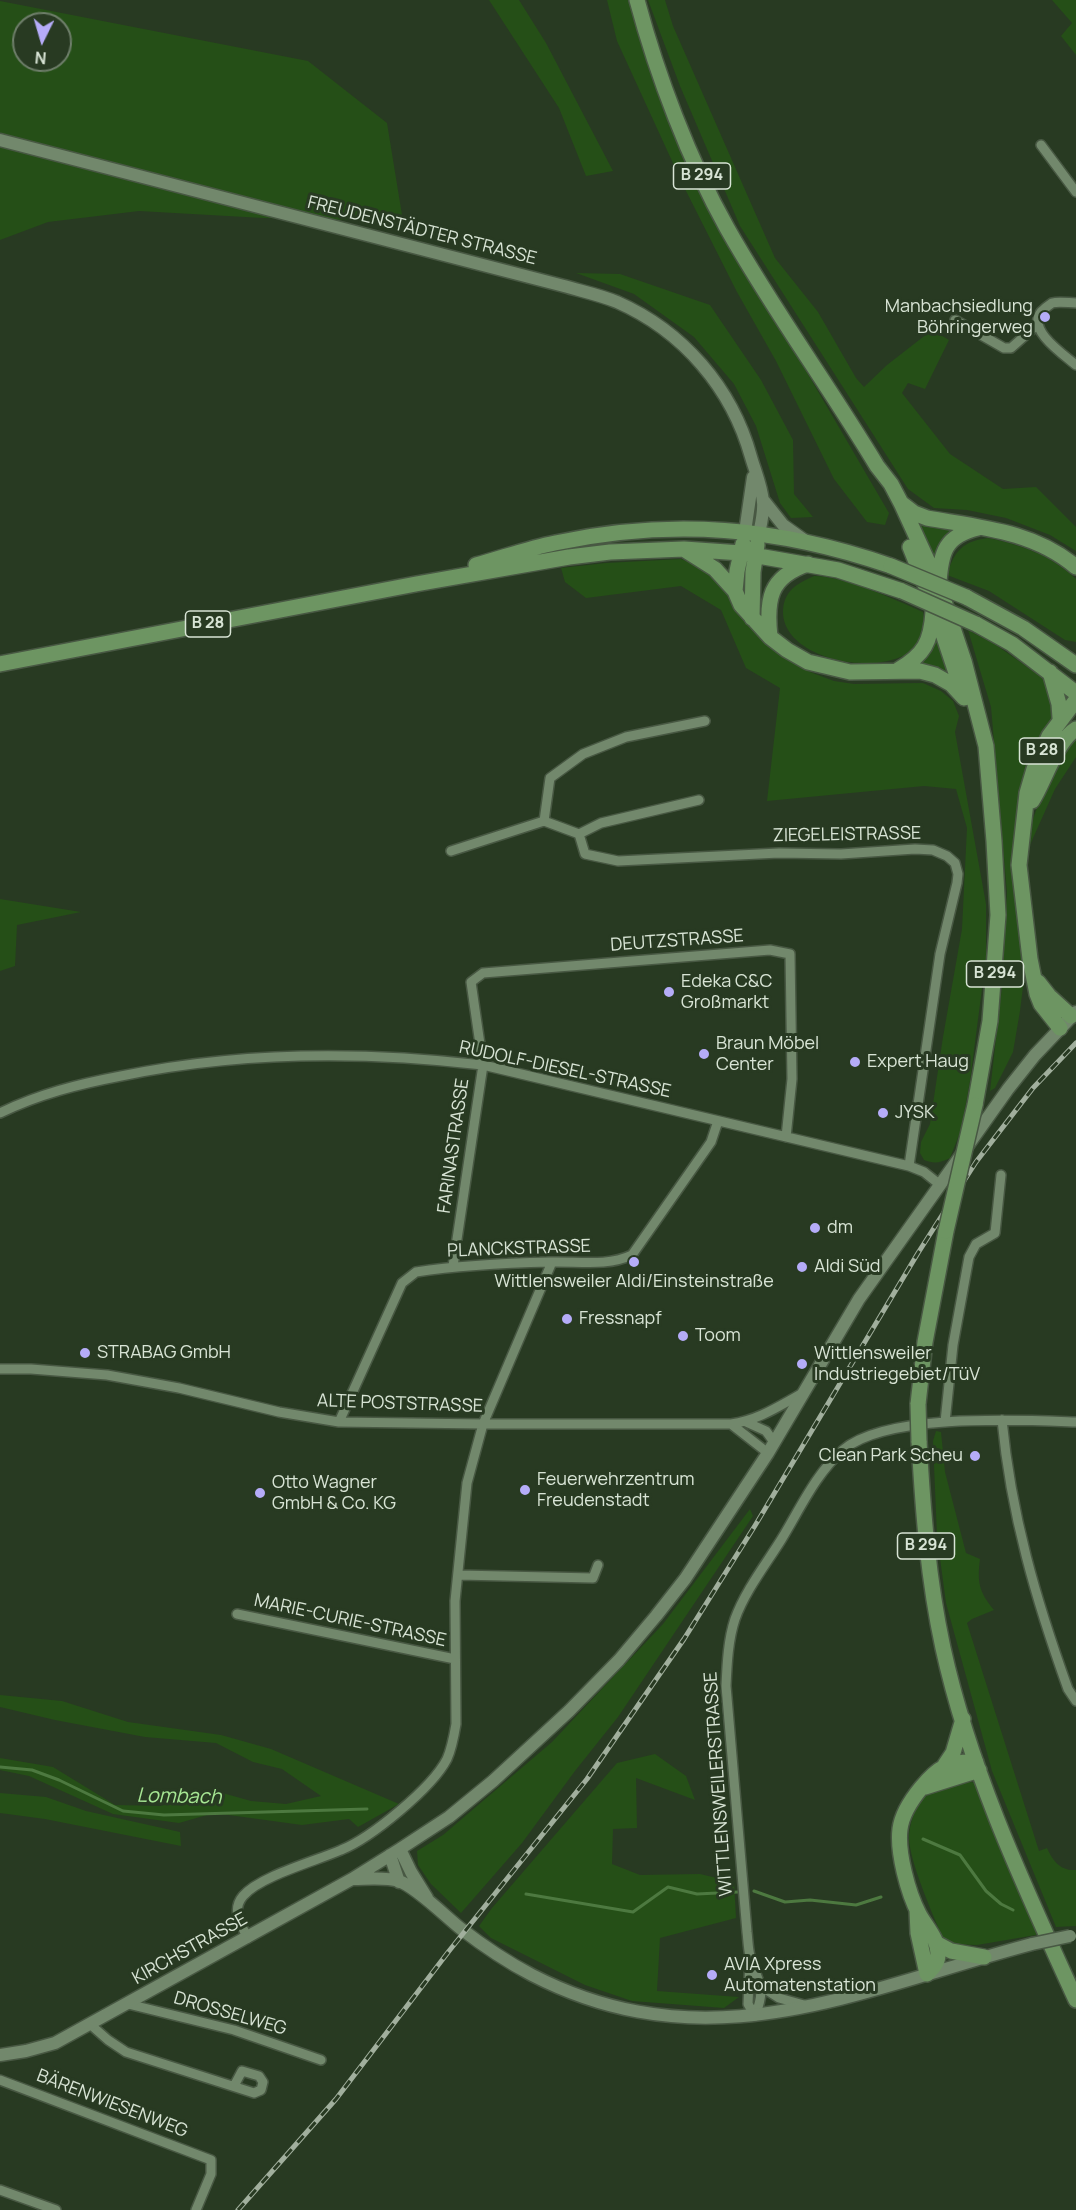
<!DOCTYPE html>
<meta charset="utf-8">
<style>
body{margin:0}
#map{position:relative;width:1076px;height:2210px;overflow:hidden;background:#283a22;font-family:Manrope,sans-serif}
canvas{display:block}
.north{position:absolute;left:12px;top:12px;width:60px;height:60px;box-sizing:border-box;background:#283a22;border:2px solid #6e7e6a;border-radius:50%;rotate:185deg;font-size:16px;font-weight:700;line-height:24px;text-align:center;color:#d8e4d5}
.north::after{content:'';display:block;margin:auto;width:21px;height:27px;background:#b5acf8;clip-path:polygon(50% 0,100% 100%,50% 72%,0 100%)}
</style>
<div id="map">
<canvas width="1076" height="2210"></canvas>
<div class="north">N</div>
</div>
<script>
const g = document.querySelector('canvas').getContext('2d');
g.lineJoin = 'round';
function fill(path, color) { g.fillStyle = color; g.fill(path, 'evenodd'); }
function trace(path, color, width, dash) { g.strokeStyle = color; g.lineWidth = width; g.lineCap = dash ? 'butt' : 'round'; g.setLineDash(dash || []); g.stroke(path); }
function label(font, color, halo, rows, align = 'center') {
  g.font = font + ' Manrope,sans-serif'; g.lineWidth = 6; g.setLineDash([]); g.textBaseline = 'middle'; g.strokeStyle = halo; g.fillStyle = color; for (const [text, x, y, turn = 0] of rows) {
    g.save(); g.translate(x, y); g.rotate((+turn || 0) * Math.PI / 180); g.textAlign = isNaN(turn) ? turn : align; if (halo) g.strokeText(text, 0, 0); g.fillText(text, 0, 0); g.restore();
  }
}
const green = new Path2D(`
 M489 0H519L546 43 613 171 586 176 559 108Z
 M607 0H628L685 149 707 201 889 513 885 525 867 522 834 479 776 361 737 292 683 185 617 41Z
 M648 0H665L673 26 775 258 818 312 856 378 864 387 887 365 932 330 949 340 925 389 908 383 902 393 950 454 1003 489 1036 487 1076 527V551L1050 535 1006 518 967 510 934 508 908 489 740 226 680 86Z
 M1052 0H1076V55L1061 36 1072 23Z
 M0 1 308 61 387 123 403 221 263 218 139 211 48 222 0 240ZM24 24H60V60H24Z
 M576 273 620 274 710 305 761 380 793 440 794 494 813 517 791 518 780 503 756 426 734 384 694 337 634 294Z
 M918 522 958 528 935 559Z
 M988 538C1021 545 1051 555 1076 579V642L1065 640 989 591 947 575C954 551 963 541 988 538Z
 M681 559 703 568 722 585 783 655 810 672 834 681 854 684 923 683 941 691 953 701 959 716 955 732 986 904V958L970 1081 961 1130 950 1158C940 1163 934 1164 924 1160L920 1153 921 1142 930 1124 943 1037 962 929 967 828 956 789 924 786 767 801 780 688 746 668 721 610 681 586 586 598 565 582 561 568 606 563Z
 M814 576C844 576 894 599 923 612 924 618 926 624 925 630 915 684 782 668 783 611 784 591 796 584 814 576Z
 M968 630 996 645 1040 676 1050 686 1054 720 1030 767 1022 930 1024 979 1020 1011 1013 1052 995 1088 990 1091 1002 987 1007 892 991 707Z
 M937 633 952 676 919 664Z
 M1076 735V757L1055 789 1029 847H1026L1028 833 1048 777Z
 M0 899 81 912 17 925 15 966 0 971Z
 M936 1431 941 1432 945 1472 966 1553 980 1559C977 1582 979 1592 994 1610L972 1619 967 1623 1039 1851 1047 1848C1053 1861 1060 1871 1076 1870V1926L1056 1927 992 1771 946 1603 937 1536 933 1441Z
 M750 1509 753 1516 618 1717 575 1771 522 1843 461 1913 431 1884 418 1865 417 1851 443 1835 552 1742 663 1624Z
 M0 1695 62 1701 128 1722 221 1735 271 1749 399 1804 358 1827 349 1819 302 1825 214 1813 179 1823 113 1814 29 1776 0 1770V1758L53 1767 115 1805 160 1806 219 1792 251 1801 286 1804 321 1796 282 1769 253 1762 216 1743 145 1737 55 1720 0 1707Z
 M655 1754 686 1776 695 1800 636 1778 637 1828 613 1829 612 1864 640 1875 700 1874 734 1882 736 1918 660 1938 657 1991 739 1997 724 2008 632 2001 585 1985 491 1938 479 1926 492 1908 617 1763Z
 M964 1779 979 1785 1037 1933 1036 1935 977 1945 952 1944 942 1936C932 1913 910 1862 909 1839 909 1825 915 1805 926 1796 936 1787 951 1784 964 1779Z
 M0 1793 46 1797 86 1811 180 1832 181 1846 45 1819 0 1813Z`);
const stream = new Path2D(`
 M0 1767 32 1770 59 1780 123 1811 164 1815 367 1809
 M923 1839 960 1855 986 1891 1001 1904 1013 1910
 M754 1891 785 1902 810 1900 856 1905 881 1897
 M526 1894 633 1912 668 1887 697 1894 738 1892`);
const minor = new Path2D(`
 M1041 145 1076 192
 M1076 303C1069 303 1059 301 1052 303 1049 305 1044 309 1041 312 1027 330 1063 354 1076 365
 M955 320 1004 348H1011L1037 325
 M544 821 550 778 583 754 626 737 705 721
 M579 834 585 854 618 861 779 853 841 854 915 849 933 850 947 856 955 863 958 874 957 883 940 954 909 1166
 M579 834 601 823 699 800
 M451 851 544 821 579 834
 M0 1113C39 1094 79 1084 121 1076 241 1051 362 1051 483 1065L909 1166 924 1172 939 1184
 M453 1266 483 1065 471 982 483 973 770 950 790 954 792 1079 786 1137
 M0 1369H31L107 1375 179 1388 279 1412 339 1422 483 1424H731C759 1420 779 1406 803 1393
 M1002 1420C1011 1515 1036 1600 1068 1689L1076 1701
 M339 1422 402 1283 416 1272C461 1265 505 1263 550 1262 578 1261 606 1267 632 1255L711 1142 718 1121
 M746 1422 766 1431 774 1442
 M945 1422 953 1345 969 1257 976 1244 995 1233 1001 1175
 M731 1424 768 1453
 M459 1575 593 1578 598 1565
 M237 1614 455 1659
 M248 1938C241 1925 231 1910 243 1896 260 1876 316 1861 341 1850 371 1838 432 1788 447 1759 452 1748 454 1736 456 1724L455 1601 467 1483 483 1424 552 1262
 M750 1958 748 2004 755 2016
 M762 1987 779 1998 804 2005
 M128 2004 234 2030 321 2060
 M755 2016C767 1985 758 1985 750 1956 748 1948 748 1940 747 1932L726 1686C727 1664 728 1640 735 1619 745 1591 766 1564 781 1540 800 1509 816 1473 843 1450 886 1413 1020 1420 1076 1422
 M91 2025 108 2040 126 2052 254 2093 261 2090 263 2082 259 2076 242 2071 234 2086
 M0 2080 211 2160V2174L196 2210
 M0 2190 56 2210`);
const tertiary = new Path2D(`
 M0 140 564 286C581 291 600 295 617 302 683 331 732 388 751 457 755 471 762 487 763 502 764 512 761 524 759 534
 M764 501 783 525 804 540
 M745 532 753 477
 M400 1849 411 1872 427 1898
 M390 1855 399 1882
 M354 1879C367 1879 386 1877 399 1881 416 1887 445 1916 460 1928 482 1945 507 1962 532 1975 709 2066 858 1990 1032 1944
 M0 2055 26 2051 55 2043 352 1879 400 1849 449 1817 493 1781 569 1711 619 1660 656 1616 685 1579 768 1453 859 1299 1008 1089 1035 1055 1076 1012`);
const primary = new Path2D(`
 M637 0C657 75 689 160 727 228 773 310 829 386 877 466L891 484 901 503 939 586 964 661 986 746 994 841 998 915 990 1021 975 1105
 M901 503 914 513 927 518C979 527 1034 531 1076 567
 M910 547 934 607 960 685
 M685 550 715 569 735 591 741 605 770 637 787 650 808 662 850 672 920 671 935 675 951 684 964 698
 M476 565C502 558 529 548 555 543 672 518 778 527 891 566
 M939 583C941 552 945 536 978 528
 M735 591 737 571 743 544
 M966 597 1023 628 1076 665
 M752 618 753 572 757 545
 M976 624 1012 644 1076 693
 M770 637C766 600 769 577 808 564
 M0 664 416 584 569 557 610 552 684 549 741 553 838 570 902 591
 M898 670C924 655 931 642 933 612
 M1050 672 1059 704 1060 718
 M1032 801C1044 783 1056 741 1076 729
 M1038 982 1049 996 1071 1016
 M1060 1028 1041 1004 1037 994 1030 959 1019 865 1027 793 1034 769 1049 736 1076 700
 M918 1404 925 1342 946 1231
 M919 1441C923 1511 928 1579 943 1648 970 1771 1024 1886 1076 2000
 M945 1765 953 1753 963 1719
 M925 1787 979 1770
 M917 1911 918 1933 927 1974C932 1969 938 1963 938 1955 939 1940 926 1927 919 1914 908 1893 897 1852 900 1829 902 1813 912 1799 921 1788 938 1767 949 1761 976 1762
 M936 1943 951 1951 984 1957`);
const rail = new Path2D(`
 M238 2210 336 2099 449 1951 587 1779 684 1639 756 1524 918 1253 976 1162 1033 1088 1076 1043`);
const tertiaryBridge = new Path2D(`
 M1032 1944 1070 1936`);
const primaryBridge = new Path2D(`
 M891 566 966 597
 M902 591 976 624
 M946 1231 975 1105
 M918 1404 919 1441`);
const markers = [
 [1045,317,6,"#b5acf8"],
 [669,992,6,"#b5acf8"],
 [704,1054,6,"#b5acf8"],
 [855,1062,6,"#b5acf8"],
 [883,1113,6,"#b5acf8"],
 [815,1228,6,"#b5acf8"],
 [634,1262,6,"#b5acf8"],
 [802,1267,6,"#b5acf8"],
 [567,1319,6,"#b5acf8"],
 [683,1336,6,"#b5acf8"],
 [85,1353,6,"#b5acf8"],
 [802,1364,6,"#b5acf8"],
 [975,1456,6,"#b5acf8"],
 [525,1490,6,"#b5acf8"],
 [260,1493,6,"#b5acf8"],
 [712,1975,6,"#b5acf8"]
];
const shields = [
 [702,176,57],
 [208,624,45],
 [1042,751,45],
 [995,974,57],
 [926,1546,57]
];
const shieldNames = [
 ["B 294",702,176],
 ["B 28",208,624],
 ["B 28",1042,751],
 ["B 294",995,974],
 ["B 294",926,1546]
];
const streetNames = [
 ["FREUDENSTÄDTER STRASSE",422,231,14],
 ["ZIEGELEISTRASSE",847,835,-1],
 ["DEUTZSTRASSE",677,941,-4],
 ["RUDOLF-DIESEL-STRASSE",565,1070,12],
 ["FARINASTRASSE",454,1146,-82],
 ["PLANCKSTRASSE",519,1249,-2],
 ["ALTE POSTSTRASSE",400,1404,2],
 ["MARIE-CURIE-STRASSE",350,1621,12],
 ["WITTLENSWEILERSTRASSE",719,1784,-94],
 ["KIRCHSTRASSE",190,1949,-29],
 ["DROSSELWEG",230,2014,16],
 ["BÄRENWIESENWEG",112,2104,21]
];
const poiNames = [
 ["Manbachsiedlung",1033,307,"right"],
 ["Böhringerweg",1033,328,"right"],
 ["Edeka C&C",681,982],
 ["Großmarkt",681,1003],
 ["Braun Möbel",716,1044],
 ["Center",716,1065],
 ["Expert Haug",867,1062],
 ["JYSK",895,1113],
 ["dm",827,1228],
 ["Aldi Süd",814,1267],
 ["Wittlensweiler Aldi/Einsteinstraße",634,1282,"center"],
 ["Fressnapf",579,1319],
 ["Toom",695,1336],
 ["STRABAG GmbH",97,1353],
 ["Wittlensweiler",814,1354],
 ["Industriegebiet/TüV",814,1375],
 ["Clean Park Scheu",963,1456,"right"],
 ["Feuerwehrzentrum",537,1480],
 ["Freudenstadt",537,1501],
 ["Otto Wagner",272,1483],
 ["GmbH & Co. KG",272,1504],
 ["AVIA Xpress",724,1965],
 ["Automatenstation",724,1986]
];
const waterNames = [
 ["Lombach",179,1797,1]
];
fill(green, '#254f17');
trace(stream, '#4d7940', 3);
trace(minor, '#485843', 12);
trace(tertiary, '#485843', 15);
trace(primary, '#485843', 18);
trace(minor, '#72886c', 9);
trace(tertiary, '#72886c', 12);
trace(primary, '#6d9562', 15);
trace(rail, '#a1af9d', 5);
trace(rail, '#283a22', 3, [9]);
trace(tertiaryBridge, '#485843', 15, []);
trace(primaryBridge, '#485843', 18, []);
trace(tertiaryBridge, '#72886c', 12);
trace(primaryBridge, '#6d9562', 15);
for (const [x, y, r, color] of markers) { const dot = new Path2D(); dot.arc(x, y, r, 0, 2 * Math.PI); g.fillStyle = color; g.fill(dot); trace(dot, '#283a22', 2); }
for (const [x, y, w] of shields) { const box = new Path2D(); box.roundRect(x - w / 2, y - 13, w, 26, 4.5); g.fillStyle = '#283a22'; g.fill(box); trace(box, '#d8e4d5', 1.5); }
label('bold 16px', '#d8e4d5', null, shieldNames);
label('18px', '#d8e4d5', '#283a22', streetNames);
label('18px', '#d8e4d5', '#283a22', poiNames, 'left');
label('italic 20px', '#a6e693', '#283a22', waterNames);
</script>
